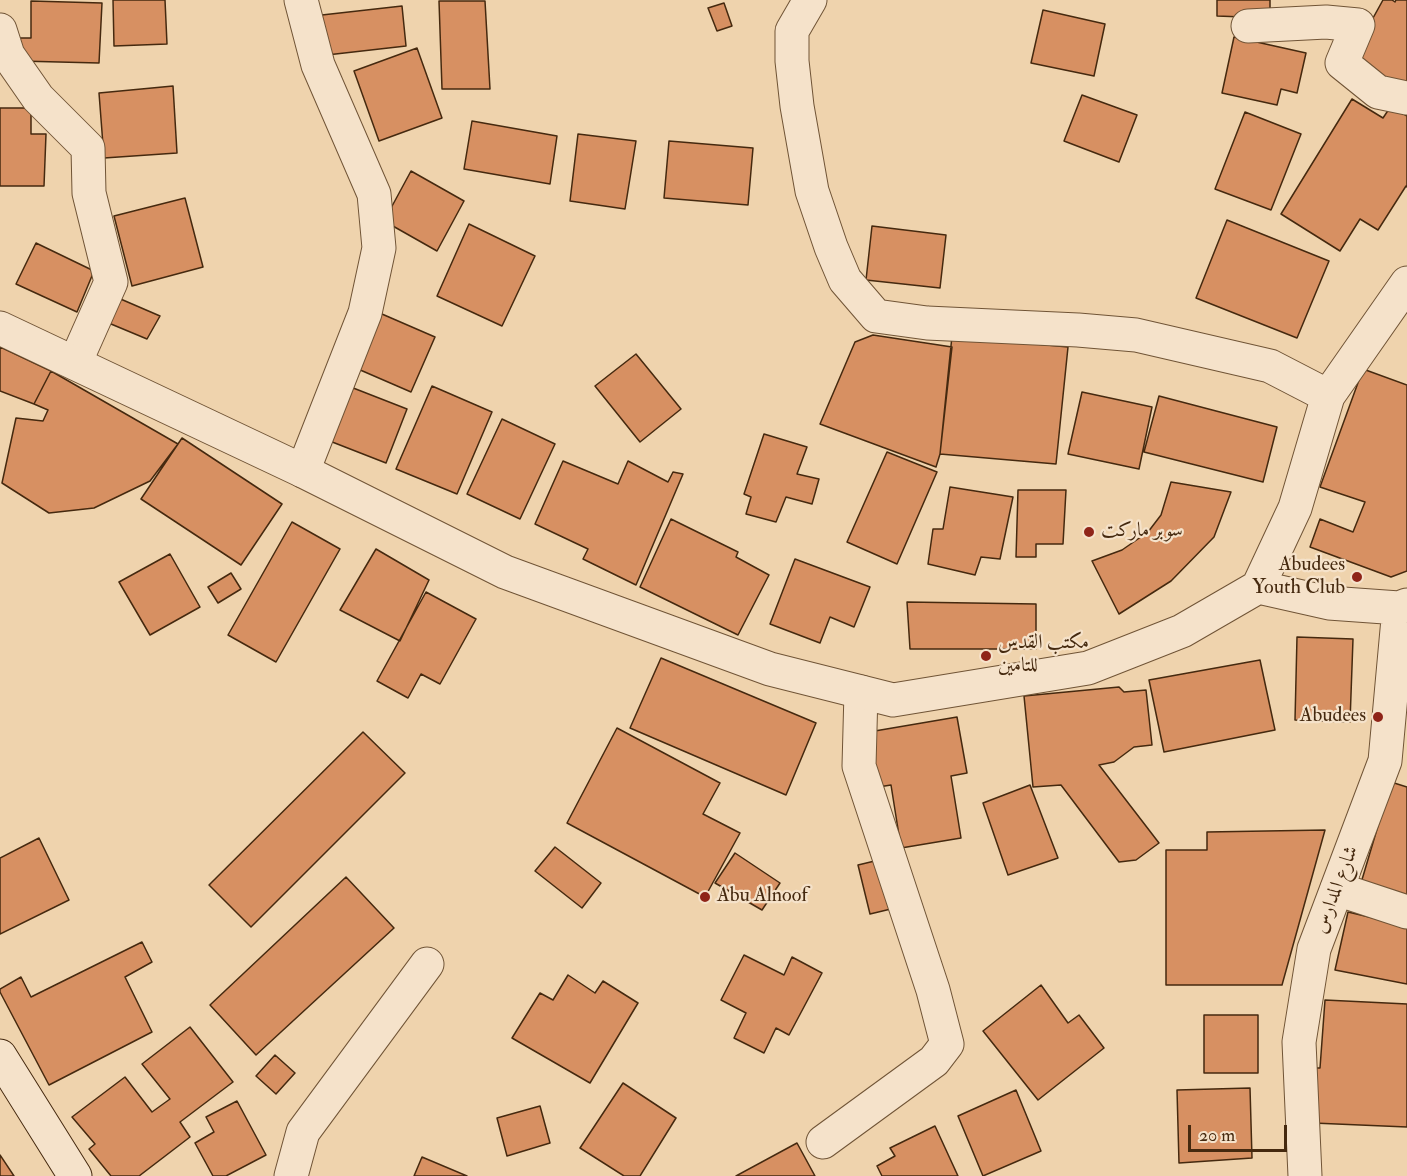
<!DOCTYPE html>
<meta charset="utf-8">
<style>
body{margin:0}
#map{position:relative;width:1407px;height:1176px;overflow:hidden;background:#efd3ad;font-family:"IM FELL Double Pica",serif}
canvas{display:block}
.scale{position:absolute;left:1188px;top:1125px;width:99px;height:27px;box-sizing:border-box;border:3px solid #45290f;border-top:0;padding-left:8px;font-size:18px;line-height:21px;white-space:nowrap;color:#45290f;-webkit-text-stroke:4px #f5e2ca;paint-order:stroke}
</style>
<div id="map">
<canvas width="1407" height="1176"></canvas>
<div class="scale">20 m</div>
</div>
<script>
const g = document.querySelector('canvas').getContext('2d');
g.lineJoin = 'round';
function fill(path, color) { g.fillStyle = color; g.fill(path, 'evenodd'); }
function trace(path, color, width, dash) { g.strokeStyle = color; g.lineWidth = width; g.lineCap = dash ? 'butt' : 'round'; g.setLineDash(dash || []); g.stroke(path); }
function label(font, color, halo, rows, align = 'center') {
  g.font = font + ' "IM FELL Double Pica",Amiri,serif'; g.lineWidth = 4.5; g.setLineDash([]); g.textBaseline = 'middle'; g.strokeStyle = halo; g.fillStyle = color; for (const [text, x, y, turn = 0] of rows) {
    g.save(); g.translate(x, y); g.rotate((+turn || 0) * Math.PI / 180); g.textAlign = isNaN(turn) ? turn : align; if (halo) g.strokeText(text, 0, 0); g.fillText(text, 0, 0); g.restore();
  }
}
const building = new Path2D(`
 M113 0H165L167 44 114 46Z
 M1217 0H1270V18L1217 16Z
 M1383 0H1392L1395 2 1396 0H1407V89L1351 58Z
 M31 1 102 3 99 63 19 61V38H31Z
 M439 1H485L490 89H442Z
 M724 3 732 26 717 31 708 8Z
 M402 6 406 46 318 56 313 16Z
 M1043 10 1105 24 1094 76 1031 63Z
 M1234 37 1306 53 1297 93 1281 89 1277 105 1222 93Z
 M417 48 442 118 379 141 354 71Z
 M173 86 177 153 104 158 99 93Z
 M1082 95 1137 115 1119 162 1064 141Z
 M1352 99 1383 118 1391 106 1407 116V187L1406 186 1378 230 1360 219 1340 251 1281 214Z
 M0 108H31V134H46L44 186H0Z
 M1245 112 1301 134 1271 210 1215 189Z
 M472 121 557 136 550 184 464 169Z
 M578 134 636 141 625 209 570 201Z
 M669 141 753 148 748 205 664 198Z
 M411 171 464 201 437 251 384 221Z
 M185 198 203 267 132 286 114 216Z
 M1227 220 1329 261 1297 338 1196 298Z
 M469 224 535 256 502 326 437 296Z
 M872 226 946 235 940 288 866 280Z
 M36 243 94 271 77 312 16 284Z
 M109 294 160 316 147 339 99 319Z
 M375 311 435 337 411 392 351 366Z
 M873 335 952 347 940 454 936 467 820 424 855 342Z
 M952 336 1068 347 1056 464 940 454Z
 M0 347 51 371 34 404 0 391Z
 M636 354 681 409 640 442 595 386Z
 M1363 369 1407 385V571L1391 577 1310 547 1320 519 1353 532 1365 502 1320 487Z
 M51 371 178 444 150 481 94 508 49 513 2 483 16 418 43 421 48 410 34 404Z
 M343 384 407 409 386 463 322 438Z
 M432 386 492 412 457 494 396 469Z
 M1082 392 1152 407 1139 469 1068 454Z
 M1159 396 1277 427 1263 482 1144 452Z
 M502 419 555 444 520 519 467 494Z
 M764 434 807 447 797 474 819 479 812 504 786 497 776 522 746 514 751 497 744 494Z
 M182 438 282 504 241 565 141 499Z
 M887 452 937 472 897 564 847 542Z
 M563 461 618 484 628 461 668 482 673 472 683 474 636 585 583 559 588 549 535 524Z
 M1171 482 1231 492 1214 537 1171 581 1119 614 1092 561 1122 550 1148 532 1161 515Z
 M950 487 1013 497 1000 559 981 557 975 575 928 564 933 529H943Z
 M1018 490H1066L1063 544H1036V557H1016Z
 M671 519 738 552 736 557 769 575 738 635 640 587Z
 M292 522 340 549 276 662 228 635Z
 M376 549 429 580 400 641 340 610Z
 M170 554 200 607 150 635 119 582Z
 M795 559 870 587 854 627 830 617 820 643 770 624Z
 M231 573 241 589 218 603 208 587Z
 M426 592 476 619 440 684 421 674 408 698 377 681Z
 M907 602 1036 604V649H910Z
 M1297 637 1353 639 1350 722 1295 720Z
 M661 658 816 723 786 795 630 728Z
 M1260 660 1275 730 1164 752 1149 680Z
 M1119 687 1124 692 1146 690 1152 745 1134 747 1114 762 1099 765 1159 843 1136 860 1119 862 1061 785 1033 787 1024 696Z
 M957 717 967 773 951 776 961 838 901 848 891 785 872 788 863 733Z
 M617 728 720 783 703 814 740 833 705 897 567 823Z
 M363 732 405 773 251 927 209 885Z
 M1391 782 1407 787V896L1361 883Z
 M1030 785 1058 858 1008 875 983 803Z
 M1325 830 1282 985H1166V850H1207V832Z
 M39 838 69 900 0 934V858Z
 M555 847 601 883 582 908 535 871Z
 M735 853 780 883 762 910 715 883Z
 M883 859 895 908 870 914 858 865Z
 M346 877 394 928 256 1055 210 1005Z
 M1348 912 1407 926V984L1335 970Z
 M142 942 152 962 125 977 152 1032 49 1085 0 992V989L21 977 31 997Z
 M744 955 784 975 792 957 822 973 789 1035 776 1028 764 1053 734 1038 746 1013 721 1000Z
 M568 975 595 993 603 981 638 1003 590 1083 512 1038 540 993 553 1000Z
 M1041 985 1068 1023 1079 1015 1104 1048 1038 1100 983 1031Z
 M1325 1000 1407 1004V1127L1313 1123 1315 1068H1320Z
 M1204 1015H1258V1073H1204Z
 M190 1027 233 1082 180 1122 190 1137 139 1176H111L89 1149 95 1144 72 1117 125 1077 152 1112 170 1099 142 1064Z
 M275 1055 295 1073 276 1094 256 1076Z
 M623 1083 676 1118 640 1176H624L580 1148Z
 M1250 1088 1252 1158 1179 1163 1177 1090Z
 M1016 1090 1041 1151 983 1176 958 1116Z
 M237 1101 266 1155 226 1176H213L195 1143 214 1132 206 1117Z
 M540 1106 550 1143 507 1156 497 1118Z
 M935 1126 958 1176H882L877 1166 895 1156 890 1148Z
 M797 1143 815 1176H736Z
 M0 1155 14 1176H0Z
 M422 1157 467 1176H414Z`);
const minor = new Path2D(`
 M301 0 318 65 374 194 379 248 365 313 303 471
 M1248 26 1326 22 1358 25 1342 63 1378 92 1407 98
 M0 30 8 55 38 98 88 148 89 193 111 282 75 363
 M1337 889 1407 912
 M823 1142 934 1061 947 1044 933 990 859 766 861 692
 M291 1176 303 1132 427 964`);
const tertiary = new Path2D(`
 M810 0 792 31V61L797 106 812 191 831 247 845 280 876 316 927 323 1078 330 1136 335 1270 366 1328 396
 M0 328 303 471 505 572 770 669 893 700 1088 668 1182 631 1258 587 1295 508 1328 396 1407 283
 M1258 587 1329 603 1399 608 1407 605
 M1305 1176 1299 1042 1314 949 1385 761 1399 608`);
const secondary = new Path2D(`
 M0 1056 75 1176`);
const markers = [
 [1089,532,6,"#8f2418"],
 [1357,577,6,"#8f2418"],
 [986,656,6,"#8f2418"],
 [1378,717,6,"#8f2418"],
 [705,897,6,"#8f2418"]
];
const poiNames = [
 ["سوبر ماركت",1101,532],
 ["Abudees",1345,566,"right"],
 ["Youth Club",1345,589,"right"],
 ["مكتب القدس",998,644],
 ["للتامين",998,667],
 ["Abudees",1366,717,"right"],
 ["Abu Alnoof",717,897]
];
const streetNames = [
 ["شارع المدارس",1337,890,-69]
];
fill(building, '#d79062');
trace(building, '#45290f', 1.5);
trace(minor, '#705436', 35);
trace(tertiary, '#705436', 35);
trace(secondary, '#45290f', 35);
trace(minor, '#f5e2ca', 33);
trace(tertiary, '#f5e2ca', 33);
trace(secondary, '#f5e2ca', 33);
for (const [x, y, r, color] of markers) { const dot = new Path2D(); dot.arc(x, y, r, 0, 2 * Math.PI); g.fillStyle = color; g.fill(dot); trace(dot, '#f5e2ca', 2); }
label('20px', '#45290f', '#f5e2ca', poiNames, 'left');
label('20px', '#45290f', '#f5e2ca', streetNames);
</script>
